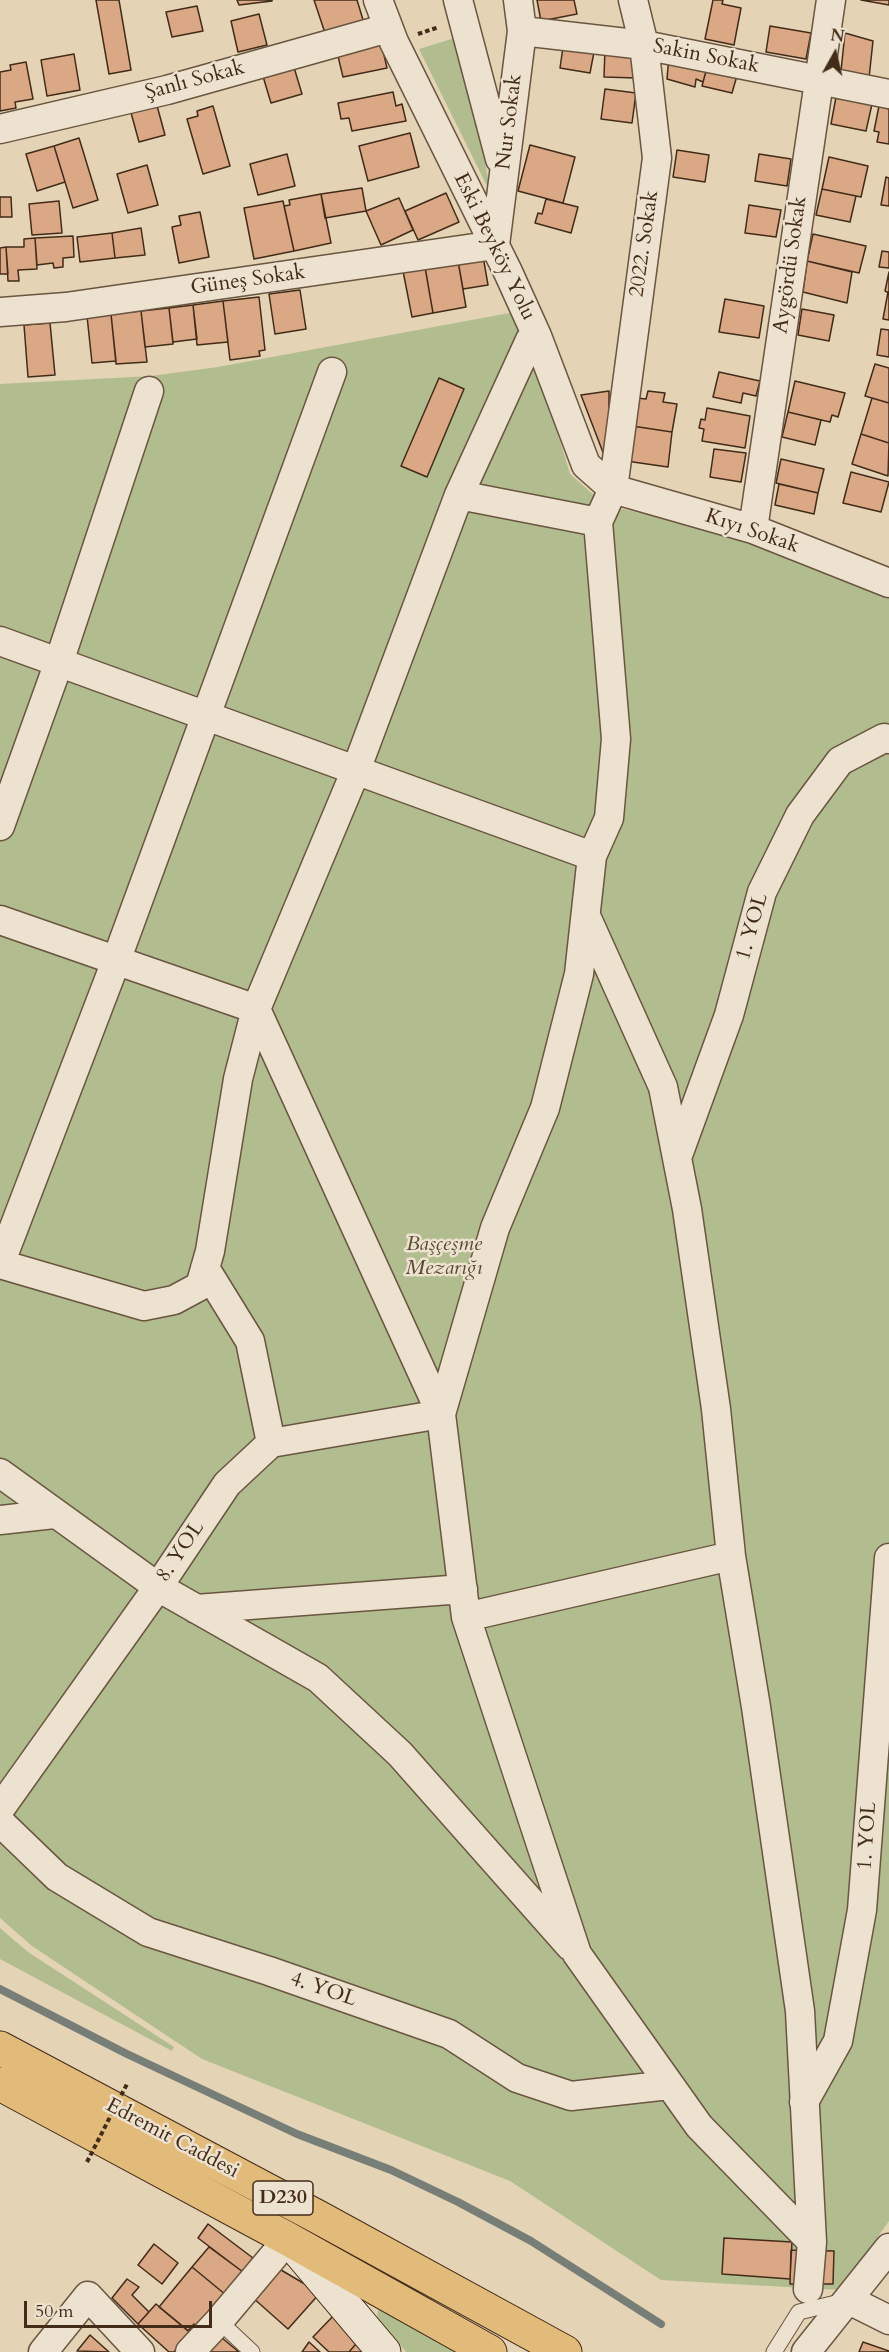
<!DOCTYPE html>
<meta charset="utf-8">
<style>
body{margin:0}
#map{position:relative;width:889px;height:2352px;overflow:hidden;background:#e4d3b5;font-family:Cardo,serif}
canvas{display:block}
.north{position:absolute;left:805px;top:24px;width:60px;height:60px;-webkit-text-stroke:4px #ede2cf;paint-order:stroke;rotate:8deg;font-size:16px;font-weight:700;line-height:24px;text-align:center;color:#422b19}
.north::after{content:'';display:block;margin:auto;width:21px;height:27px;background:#422b19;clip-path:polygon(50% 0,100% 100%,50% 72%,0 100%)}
.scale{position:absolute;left:24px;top:2301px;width:188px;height:27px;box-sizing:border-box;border:3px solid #422b19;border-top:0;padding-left:8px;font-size:18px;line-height:21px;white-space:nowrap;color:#422b19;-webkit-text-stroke:4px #ede2cf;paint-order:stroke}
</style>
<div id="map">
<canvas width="889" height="2352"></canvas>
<div class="north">N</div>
<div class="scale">50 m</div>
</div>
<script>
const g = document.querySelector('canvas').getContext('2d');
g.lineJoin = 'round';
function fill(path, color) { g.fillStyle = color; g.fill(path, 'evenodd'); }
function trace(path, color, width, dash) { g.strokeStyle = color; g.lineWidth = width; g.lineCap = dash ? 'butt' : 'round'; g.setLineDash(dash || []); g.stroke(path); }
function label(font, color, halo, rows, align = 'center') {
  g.font = font + ' Cardo,serif'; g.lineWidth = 5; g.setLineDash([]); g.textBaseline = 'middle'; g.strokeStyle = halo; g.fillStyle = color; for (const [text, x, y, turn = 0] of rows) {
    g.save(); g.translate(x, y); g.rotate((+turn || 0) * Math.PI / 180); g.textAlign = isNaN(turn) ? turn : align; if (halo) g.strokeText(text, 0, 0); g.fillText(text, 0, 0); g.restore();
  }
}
const green = new Path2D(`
 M461 36 491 194 419 49Z
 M515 312 530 340 570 474 605 505 751 538 889 597V2221L841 2290 661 2280 510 2181 202 2059 32 1946 0 1918V384L151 376 218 367Z
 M0 1928 28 1952 174 2047 172 2051 0 1959Z
 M383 2309 455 2352H406L377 2317 378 2310Z`);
const stream = new Path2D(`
 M0 1989 127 2054 297 2134 391 2170 458 2202 531 2241 661 2324`);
const building = new Path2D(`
 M96 0H119L131 70 109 74Z
 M237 0H272V1L239 5Z
 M314 0H357L364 23 326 36Z
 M537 0H574L577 14 541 21Z
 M713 0H723L722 4 741 8 734 45 705 39Z
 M861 0H889V5Z
 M197 6 203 31 172 37 166 12Z
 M259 14 267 45 238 52 231 21Z
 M770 26 811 33 806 59 766 52Z
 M845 33 873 41 869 78 841 71Z
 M381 42 387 68 343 77 337 52Z
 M563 47 594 52 590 73 560 68Z
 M605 49 637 50 636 78 604 77Z
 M74 54 80 90 47 96 41 60Z
 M669 56 708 64 703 82 696 79 695 87 667 79Z
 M26 62 33 99 15 102 16 108 0 111V72L11 70 10 65Z
 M293 64 302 94 271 103 262 73Z
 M708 64 738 72 732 93 702 86Z
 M605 89 636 93 632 123 601 119Z
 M393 92 396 106 402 104 406 121 352 131 349 118 341 119 338 103Z
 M836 97 872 104 866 131 831 124Z
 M156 102 165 135 139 142 130 109Z
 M213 106 230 166 203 174 187 119 198 116 197 111Z
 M879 106 889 109V144L877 142 879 132 874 131Z
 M410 133 419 167 368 181 359 146Z
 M79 138 98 200 73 208 54 146Z
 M530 145 575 157 563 203 518 191Z
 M54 146 65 182 37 191 26 154Z
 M677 150 709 155 705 182 673 177Z
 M287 154 295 186 258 195 250 164Z
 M759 154 791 159 787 186 755 181Z
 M829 157 868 166 861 197 822 189Z
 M147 165 158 205 128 213 117 174Z
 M886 177 889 178V206L881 205Z
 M362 188 366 211 325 218 321 194Z
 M822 189 856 196 850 222 816 215Z
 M446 193 459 222 418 240 405 211Z
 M321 194 331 243 294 251 284 206 290 205 289 200Z
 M0 197H11L12 217H0Z
 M399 198 413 230 381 245 366 211Z
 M546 199 578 207 571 233 535 223 538 213 542 214Z
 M59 201 62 233 32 235 29 204Z
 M283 201 294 251 254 259 244 208Z
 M749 205 781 210 776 237 745 233Z
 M200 212 209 257 179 263 172 227 181 225 179 216Z
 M141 228 145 255 115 258 112 233Z
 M112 233 115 258 80 262 77 237Z
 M813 234 866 246 859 273 807 261Z
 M73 236 74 257 63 258V267L54 268 53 263 37 265 35 238Z
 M35 238 37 269 18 270 19 281H8L6 247H24V239Z
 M6 247 8 274H0V248Z
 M882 251 889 252V268L879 267Z
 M483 256 488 285 463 289 458 261Z
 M458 261 466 307 433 313 425 267Z
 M807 261 852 272 847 303 803 292Z
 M425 267 433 313 412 317 403 271Z
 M889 272V293L885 291Z
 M300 290 306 329 275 334 269 294Z
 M888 292 889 293V320L883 319Z
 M259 297 265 350 259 351 260 356 230 360 223 301Z
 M725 299 764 306 759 338 719 332Z
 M223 301 228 342 197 345 193 305Z
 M193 305 197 339 173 342 169 308Z
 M169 308 173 344 145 347 141 311Z
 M802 309 834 315 829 341 798 335Z
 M141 311 147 362 116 364 111 314Z
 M111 314 116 361 92 363 87 316Z
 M50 323 55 375 28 377 24 325Z
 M881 329 889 330V357L877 355Z
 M875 364 889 368V403L865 396Z
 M719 372 760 381 756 396 743 393 741 403 713 397Z
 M439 378 464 389 427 477 401 466Z
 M795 381 845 393 838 417 832 415 830 422 788 412Z
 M609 391V453L604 455 581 395Z
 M648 391 665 393 663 402 677 404 672 432 632 426 637 398 646 399Z
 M872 398 889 403V443L861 434Z
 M707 408 750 416 745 448 702 441 704 429 699 428 701 419 705 420Z
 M788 412 821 420 815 445 782 437Z
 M632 426 672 432 668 467 626 461Z
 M861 434 889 443 888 476 852 464Z
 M714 449 746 453 741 482 710 477Z
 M781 459 824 469 818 493 776 483Z
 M851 472 889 482 881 512 843 503Z
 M779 484 818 493 814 514 775 505Z
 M208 2224 253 2258 243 2272 198 2238Z
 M724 2238 792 2242 790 2279 722 2274Z
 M154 2244 178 2263 162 2284 138 2265Z
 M209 2247 243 2272 226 2295 192 2267Z
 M791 2250 834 2251 833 2284H790Z
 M192 2267 226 2295 200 2329 194 2324 188 2331 159 2307Z
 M276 2267 320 2293 288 2329 252 2297Z
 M127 2279 139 2287 132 2295 149 2312 138 2324 112 2298Z
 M156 2304 191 2333 174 2352H169L138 2324Z
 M336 2313 361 2338 349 2352H329L313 2337Z
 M216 2333 239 2352H199Z
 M90 2335 109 2352 77 2351Z
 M361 2338 375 2352H349Z
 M309 2342 320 2352H302Z
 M863 2342 889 2351V2352H859Z`);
const path = new Path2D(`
 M418 34 439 27`);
const lane = new Path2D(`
 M219 2321 252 2352
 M774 2352 799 2312 844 2301`);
const street = new Path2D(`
 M378 0 394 42 508 272 537 336 586 465 613 489 753 529 889 583
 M458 0 500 159
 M633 0 644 45 657 158 613 489 598 522 616 739 609 818 592 856 579 974 545 1108 495 1228 441 1414 466 1617 577 1954 699 2126 812 2242 808 2289
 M522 31 644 45 889 94
 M0 129 167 90 388 28
 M0 312 66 307 495 245 522 31 518 0
 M459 495 598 522
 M753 529 831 0
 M0 641 592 856
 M0 826 59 662 149 391
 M586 916 663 1087 687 1209 716 1409 731 1556 756 1707 800 2011 812 2242
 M0 920 256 1009 441 1414 271 1443 227 1484 158 1587 0 1809
 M677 1158 729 1015 762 892 800 815 840 761 884 738 889 739
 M0 1264 144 1306 174 1300 200 1286 210 1251 238 1079 256 1009 356 770 459 495 530 340
 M0 1264 116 961 332 372
 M205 1268 250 1341 271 1443
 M0 1473 158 1587 318 1678 400 1754 570 1946
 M0 1520 54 1514
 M196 1609 463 1589
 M466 1617 731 1556
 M0 1822 57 1877 148 1932 269 1971 449 2034 517 2078 571 2096 669 2085
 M804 2102 838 2041 862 1910 889 1558
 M849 2300 889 2320
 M43 2352 88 2296 140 2352
 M190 2352 219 2321 288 2239
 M806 2352 889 2248`);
const secondary = new Path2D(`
 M291 2242 384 2352`);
const highway = new Path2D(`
 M0 2048 318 2217 565 2352
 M0 2084 288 2239 490 2352`);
const pathBridge = new Path2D(`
 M87 2162 127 2084`);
const shields = [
 [283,2198,60]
];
const shieldNames = [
 ["D230",283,2198]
];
const streetNames = [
 ["Sakin Sokak",706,57,11],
 ["Şanlı Sokak",195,81,-15],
 ["Nur Sokak",510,122,-83],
 ["2022. Sokak",645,244,-82],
 ["Eski Beyköy Yolu",494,247,64],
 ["Aygördü Sokak",791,265,-82],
 ["Güneş Sokak",248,281,-8],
 ["Kıyı Sokak",752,532,19],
 ["1. YOL",753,927,-74],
 ["8. YOL",181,1552,-56],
 ["1. YOL",868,1836,-86],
 ["4. YOL",323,1990,19],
 ["Edremit Caddesi",172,2139,28]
];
const parkNames = [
 ["Başçeşme",444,1245],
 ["Mezarığı",444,1269]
];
fill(green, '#b1bd8f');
trace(stream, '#777e78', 8);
fill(building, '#daa885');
trace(building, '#422b19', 1.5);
trace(lane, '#6a5540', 17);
trace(street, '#6a5540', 31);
trace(secondary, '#422b19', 35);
trace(highway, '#422b19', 35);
trace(path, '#422b19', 4, [4.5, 3]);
trace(lane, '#ede2cf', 15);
trace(street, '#ede2cf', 28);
trace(secondary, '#ede2cf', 33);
trace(highway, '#e2ba7a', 33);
trace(pathBridge, '#422b19', 4, [4.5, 3]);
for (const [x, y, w] of shields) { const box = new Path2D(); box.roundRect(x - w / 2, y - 17, w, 34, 4.5); g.fillStyle = '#ede2cf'; g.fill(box); trace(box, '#422b19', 1.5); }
label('bold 20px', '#422b19', null, shieldNames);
label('21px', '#422b19', '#ede2cf', streetNames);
label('italic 21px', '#584831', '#ede2cf', parkNames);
</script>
